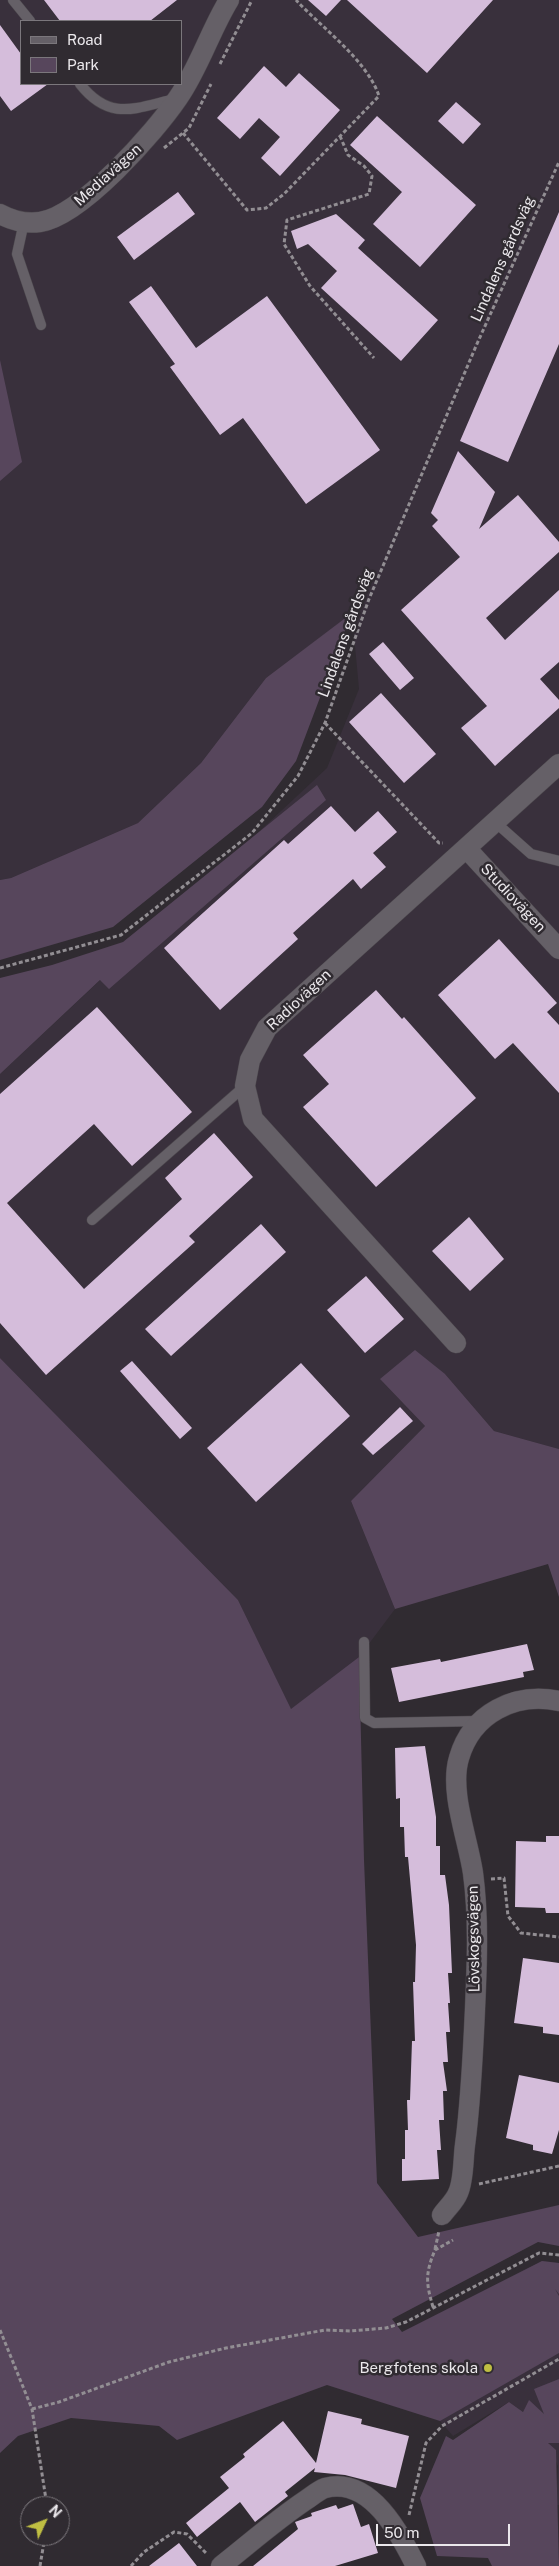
<!DOCTYPE html>
<meta charset="utf-8">
<style>
body{margin:0}
#map{position:relative;width:559px;height:2566px;overflow:hidden;background:#302b31;font-family:"Public Sans",sans-serif}
canvas{display:block}
.legend{position:absolute;left:20px;top:20px;width:162px;height:65px;box-sizing:border-box;background:#302b31;border:1px solid #7b777c;margin:0;padding:6px 9px;list-style:none;font-size:15px;color:#ebe8ec}
.legend li{display:flex;align-items:center;gap:10px;height:25px}
.legend b{width:25px;border:1px solid #7b777c}
.north{position:absolute;left:20px;top:2496px;width:50px;height:50px;box-sizing:border-box;background:#302b31;border:1px solid #7b777c;border-radius:50%;rotate:47deg;font-size:14px;font-weight:700;line-height:20px;text-align:center;color:#ebe8ec}
.north::after{content:'';display:block;margin:auto;width:18px;height:22px;background:#bfbe42;clip-path:polygon(50% 0,100% 100%,50% 72%,0 100%)}
.scale{position:absolute;left:376px;top:2524px;width:134px;height:22px;box-sizing:border-box;border:2px solid #ebe8ec;border-top:0;padding-left:6px;font-size:15px;line-height:18px;white-space:nowrap;color:#ebe8ec;-webkit-text-stroke:4px #302b31;paint-order:stroke}
</style>
<div id="map">
<canvas width="559" height="2566"></canvas>
<ul class="legend">
<li><b style="height:6px;background:#656067"></b>Road</li>
<li><b style="height:14px;background:#57465c"></b>Park</li>
</ul>
<div class="north">N</div>
<div class="scale">50 m</div>
</div>
<script>
const g = document.querySelector('canvas').getContext('2d');
g.lineJoin = 'round';
function fill(path, color) { g.fillStyle = color; g.fill(path, 'evenodd'); }
function trace(path, color, width, dash) { g.strokeStyle = color; g.lineWidth = width; g.lineCap = dash ? 'butt' : 'round'; g.setLineDash(dash || []); g.stroke(path); }
function label(font, color, halo, rows, align = 'center') {
  g.font = font + ' "Public Sans",sans-serif'; g.lineWidth = 5; g.setLineDash([]); g.textBaseline = 'middle'; g.strokeStyle = halo; g.fillStyle = color; for (const [text, x, y, turn = 0] of rows) {
    g.save(); g.translate(x, y); g.rotate((+turn || 0) * Math.PI / 180); g.textAlign = isNaN(turn) ? turn : align; if (halo) g.strokeText(text, 0, 0); g.fillText(text, 0, 0); g.restore();
  }
}
const built = new Path2D(`
 M0 0H559V1449L494 1431 445 1374 381 1380 425 1426 351 1501 395 1609 359 1657 291 1710 238 1600 0 1358V1074L327 768 359 689 352 614 266 678 201 763 138 823 11 878 0 880ZM21 21H181V84H21Z
 M542 2261 559 2263V2505H556L558 2466 529 2401 523 2412 509 2402 453 2436 440 2421 404 2335Z`);
const green = new Path2D(`
 M0 360 22 462 0 481Z
 M352 613 296 761 262 807 113 927 0 960V880L11 878 138 823 201 763 266 678Z
 M317 785 326 800 109 989 100 980 0 1074V978L52 965 123 942Z
 M415 1350 445 1374 494 1431 559 1449V1597L548 1564 395 1609 351 1501 425 1426 380 1379Z
 M0 1358 238 1600 291 1709 359 1657 364 1860 377 2183 418 2237 559 2205V2246L538 2242 392 2319 402 2332 542 2261 559 2263V2294L555 2289 559 2296V2353L440 2421 327 2385 177 2440 159 2426 71 2418 18 2436 0 2453Z
 M559 2379V2443H548L556 2450 559 2566H492L488 2558 437 2556 420 2498 446 2436 453 2440 509 2402 523 2412 529 2400 544 2414 534 2389Z`);
const building = new Path2D(`
 M44 0H177L150 21H60Z
 M308 0H341L326 16Z
 M347 0H493L427 73Z
 M0 25 21 54V84H48L11 111 0 96Z
 M264 66 286 87 299 73 340 110 280 176 261 158 280 137 259 118 240 139 217 118Z
 M456 102 481 124 463 144 438 121Z
 M377 116 476 205 420 267 373 224 402 192 350 145Z
 M178 192 195 214 134 260 117 237Z
 M559 212V344L508 462 460 441Z
 M336 214 365 240 358 248 438 320 401 361 321 288 337 271 308 244 297 249 291 231Z
 M151 286 196 348 267 296 380 450 306 504 243 418 220 435 170 367 175 364 129 302Z
 M458 451 495 492 479 529 518 495 559 542V552L486 618 505 640 559 590V662L540 679 559 700V708L495 766 461 728 487 706 401 610 460 557 432 526 438 520 431 513Z
 M383 642 414 678 400 690 369 654Z
 M381 693 436 754 404 783 349 722Z
 M331 806 355 832 378 811 397 832 373 853 386 867 361 889 353 879 293 933 298 939 220 1010 164 948 284 840 288 844Z
 M499 939 557 1003 547 1012 559 1025V1093L513 1043 495 1059 438 995Z
 M376 990 402 1019 404 1017 476 1098 376 1187 303 1107 329 1084 303 1055Z
 M97 1007 192 1112 132 1166 94 1124 7 1203 84 1289 182 1199 165 1178 214 1133 253 1177 189 1236 195 1242 46 1375 0 1323V1094Z
 M469 1217 504 1259 470 1291 432 1251Z
 M261 1224 286 1252 171 1356 145 1329Z
 M366 1276 404 1319 365 1353 327 1310Z
 M132 1361 192 1428 180 1439 120 1371Z
 M301 1363 350 1416 256 1502 207 1448Z
 M400 1407 413 1421 373 1455 362 1444Z
 M527 1644 534 1670 523 1672 524 1677 399 1702 391 1668 440 1659 441 1662Z
 M425 1746 436 1817V1846H440V1875H445L449 1905 452 1973H448L450 2003H448L450 2032H446L448 2062H443L447 2091H443L444 2120H439L441 2150H437L439 2179 402 2181V2159H405V2130H408L407 2100H410L412 2041H415L413 1982H415L416 1945 408 1857H405L404 1827H400V1798L396 1799 395 1748Z
 M546 1836H559V1913H546L545 1908 515 1907 516 1841 546 1842Z
 M523 1958 559 1963V2035L543 2033V2027L514 2023Z
 M519 2075 559 2083V2130L552 2154 533 2150V2145L506 2138Z
 M328 2411 362 2419 361 2424 409 2436 396 2488 345 2475 314 2472 315 2468 285 2492 288 2496 255 2522 240 2502 197 2537 186 2523 229 2488 220 2477 245 2457 243 2454 283 2421 316 2463Z
 M353 2504 361 2527 369 2524 378 2553 335 2566H253L298 2529 295 2522 312 2516 311 2513 336 2505 338 2509Z
 M179 2543 197 2566H149Z`);
const path = new Path2D(`
 M220 64 252 0
 M183 133 247 210 266 208 284 194 379 96C367 60 322 28 296 0
 M340 136 348 155 364 166 372 176 369 194 287 220 284 244 310 286 374 358
 M164 148 189 128 211 84
 M325 723 439 843H443
 M0 968 121 935 252 833 298 776 325 723 369 599 476 346 559 162
 M491 1879 504 1878 508 1916 521 1933 559 1937
 M479 2184 559 2166
 M435 2249 439 2231
 M433 2307C426 2283 425 2274 435 2250L453 2240
 M0 2330 32 2409 47 2506
 M32 2409 59 2402 169 2362 226 2348 325 2330 350 2331 386 2328 406 2322 539 2253 559 2255
 M409 2515 426 2443 442 2426 559 2359
 M40 2566 45 2536
 M131 2566 144 2552 174 2532 187 2534 207 2554`);
const service = new Path2D(`
 M13 0 30 21
 M80 84C110 122 135 108 175 99
 M24 222 17 254 41 325
 M495 822 531 854 559 861
 M92 1220 245 1086
 M364 1642 365 1718 374 1723 480 1721`);
const minor = new Path2D(`
 M0 214C13 221 26 224 40 222 81 216 155 132 178 98 199 68 210 31 229 0
 M466 848 559 949
 M456 1343 253 1119 245 1086 250 1060 267 1028 559 764
 M442 2215C447 2208 455 2201 458 2193 464 2180 463 2159 465 2145 471 2100 473 2054 475 2009 477 1964 479 1918 473 1873 468 1839 449 1791 459 1758 472 1713 515 1692 559 1701
 M221 2566C249 2544 276 2520 306 2500 312 2496 319 2490 325 2488 371 2476 400 2534 416 2566`);
const markers = [
 [488,2368,5,"#bfbe42"]
];
const streetNames = [
 ["Mediavägen",108,175,-42],
 ["Lindalens gårdsväg",503,259,-66],
 ["Lindalens gårdsväg",346,633,-70],
 ["Studiovägen",513,898,47],
 ["Radiovägen",299,1000,-43],
 ["Lövskogsvägen",474,1939,-91]
];
const poiNames = [
 ["Bergfotens skola",478,2368]
];
fill(built, '#39303c');
fill(green, '#57465c');
fill(building, '#d5bddb');
trace(service, '#4b464c', 11);
trace(minor, '#4b464c', 21);
trace(path, '#928e93', 3, [4, 2.5]);
trace(service, '#656067', 10);
trace(minor, '#656067', 20);
for (const [x, y, r, color] of markers) { const dot = new Path2D(); dot.arc(x, y, r, 0, 2 * Math.PI); g.fillStyle = color; g.fill(dot); trace(dot, '#302b31', 2); }
label('15px', '#ebe8ec', '#302b31', streetNames);
label('15px', '#ebe8ec', '#302b31', poiNames, 'right');
</script>
